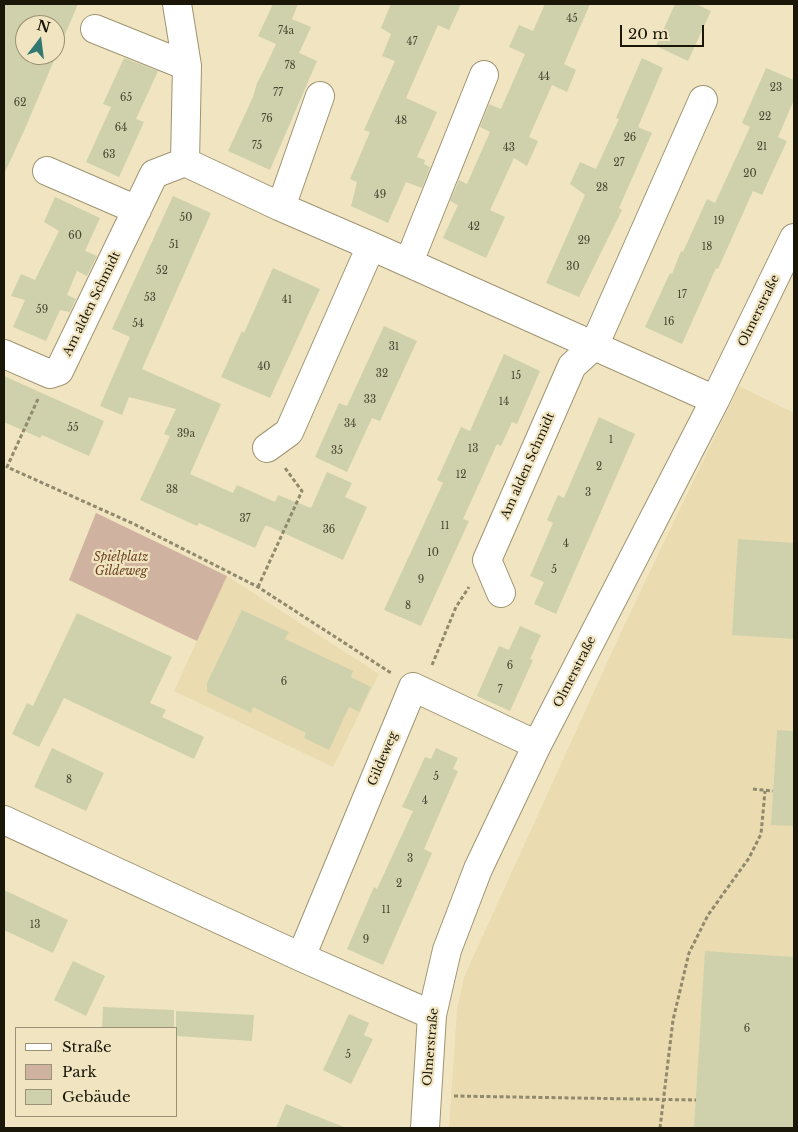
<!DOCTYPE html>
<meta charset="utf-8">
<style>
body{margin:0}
#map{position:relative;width:798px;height:1132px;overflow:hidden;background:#f0e5c0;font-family:"Libre Baskerville",serif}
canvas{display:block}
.frame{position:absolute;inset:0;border:5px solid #1a1608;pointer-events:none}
.legend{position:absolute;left:15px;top:1027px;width:162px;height:90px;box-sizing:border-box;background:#f0e5c0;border:1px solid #9a9276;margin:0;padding:6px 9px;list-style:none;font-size:15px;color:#1a1608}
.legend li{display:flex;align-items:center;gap:10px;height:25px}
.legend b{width:25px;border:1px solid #9a9276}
.north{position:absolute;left:15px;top:15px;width:50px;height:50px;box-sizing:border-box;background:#f0e5c0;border:1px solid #9a9276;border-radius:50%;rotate:15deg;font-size:14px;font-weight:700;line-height:20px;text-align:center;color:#1a1608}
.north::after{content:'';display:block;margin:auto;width:18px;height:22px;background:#307871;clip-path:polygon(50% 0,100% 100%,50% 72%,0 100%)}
.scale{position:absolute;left:620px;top:25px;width:84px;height:22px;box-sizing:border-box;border:2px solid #1a1608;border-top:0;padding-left:6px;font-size:15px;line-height:18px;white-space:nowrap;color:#1a1608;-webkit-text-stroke:4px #f0e5c0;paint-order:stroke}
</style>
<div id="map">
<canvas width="798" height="1132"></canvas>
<div class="frame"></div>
<ul class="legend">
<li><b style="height:6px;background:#fff"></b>Straße</li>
<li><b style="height:14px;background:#cfb29f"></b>Park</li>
<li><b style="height:14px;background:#ced1ac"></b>Gebäude</li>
</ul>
<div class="north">N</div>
<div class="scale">20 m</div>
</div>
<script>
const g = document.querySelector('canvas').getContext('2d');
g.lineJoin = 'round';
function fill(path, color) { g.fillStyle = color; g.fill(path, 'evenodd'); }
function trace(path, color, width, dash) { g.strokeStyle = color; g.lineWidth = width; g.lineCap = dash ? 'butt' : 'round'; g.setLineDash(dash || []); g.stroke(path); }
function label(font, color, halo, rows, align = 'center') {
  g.font = font + ' "Libre Baskerville",serif'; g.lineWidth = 4.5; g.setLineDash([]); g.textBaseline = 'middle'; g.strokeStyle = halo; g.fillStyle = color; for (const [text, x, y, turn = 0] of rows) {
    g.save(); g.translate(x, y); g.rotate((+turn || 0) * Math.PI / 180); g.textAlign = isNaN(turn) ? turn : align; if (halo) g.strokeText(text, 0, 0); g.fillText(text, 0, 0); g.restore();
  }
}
const built = new Path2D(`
 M739 386 794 413V1128H449L457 1010 464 977 622 630Z
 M96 513 227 576 379 674 333 767 174 691 197 641 69 580Z`);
const green = new Path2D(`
 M96 513 227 576 197 641 69 580Z`);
const building = new Path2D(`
 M4 4H78L24 131 4 174ZM25 25H55V55H25Z
 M273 4H298L292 19 311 27 299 53 317 61 270 170 228 151 253 97 257 83 264 70 276 44 258 36Z
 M391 4H461L449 30 438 25 406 98 437 112 417 157 425 160 424 164 430 167 422 188 406 182 388 223 351 206 357 182 350 179 370 132 364 130 395 61 382 56 391 34 381 28Z
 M545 4H590L564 64 576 70 567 92 552 85 529 137 538 141 527 166 514 158 490 210 505 217 486 258 443 238 458 205 450 201 459 180 467 184 490 132 480 127 489 104 501 109 525 54 509 47 519 25 533 31Z
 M675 4H696L711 11 688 61 656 46Z
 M124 58 158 71 136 119 144 122 119 177 86 162 111 107 103 104Z
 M642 58 663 68 638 127 652 133 619 208 622 210 579 297 546 283 585 195 570 184 580 162 596 169 619 119 616 118Z
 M766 68 794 80V100L778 137 787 141 762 195 753 191 718 269 716 268 682 344 645 327 670 273 672 274 681 251 683 252 707 199 715 203 750 127 742 123Z
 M173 196 211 213 142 369 221 404 190 474 233 493 237 485 275 502 278 495 311 508 327 472 352 483 345 497 367 507 343 560 268 526H265L255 548 199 523 197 526 140 500 170 436 164 434 176 409 129 397 122 415 100 406 130 337 112 329Z
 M55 197 100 218 85 251 97 256 87 276 77 271 67 295 76 299 70 312 60 310 46 341 13 327 25 300 11 296 21 274 35 280 59 231 44 222Z
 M273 268 320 289 270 398 221 377 242 331 244 333Z
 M384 326 417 341 380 421 372 418 347 472 315 457 339 403 347 406Z
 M504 354 540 371 517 424 512 422 501 446 497 444 463 519 469 521 421 626 384 610 443 483 437 480 461 427 470 431Z
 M4 376 104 421 89 456 42 435 40 438 4 422Z
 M599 417 635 434 556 614 534 604 544 582 530 576 553 523 547 520 558 495 564 498Z
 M738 539 794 543V639L732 635Z
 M242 610 289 632 285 639 353 671 351 677 371 687 359 712 349 707 329 750 304 738 306 733 253 707 251 713 207 692V683Z
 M77 613 172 657 150 703 166 710 162 717 204 737 194 759 64 698 39 747 12 734 27 703 33 706Z
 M520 626 541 635 530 659 533 660 510 711 477 696 499 646 509 650Z
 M777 730 794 731V826L771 825Z
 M52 748 104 773 86 811 34 787Z
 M436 748 458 758 453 769 458 771 424 849 432 853 383 965 347 949 374 887 377 889 413 811 402 807 425 757 431 759Z
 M4 890 68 920 53 953 4 930Z
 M705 951 794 957V1128H694Z
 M73 961 105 976 86 1016 54 1000Z
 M103 1007 174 1010V1028H102Z
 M176 1011 254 1015 252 1041 176 1036Z
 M349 1014 369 1023 364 1035 373 1039 351 1084 323 1070Z
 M286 1104 344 1127V1128H276Z`);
const path = new Path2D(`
 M38 399 7 467 134 524 258 587 391 673
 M258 587 302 491 285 468
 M432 665 456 607 469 587
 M753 789 773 791
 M454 1096 696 1100
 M660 1128 673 1020 689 953 708 915 749 858 761 834 765 791`);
const street = new Path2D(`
 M177 4 187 66 185 162 281 207 371 246 715 400
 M95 29 187 66
 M47 171 137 210
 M281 207 320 96
 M409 262 484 75
 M4 354 50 374 59 371 154 174 185 162
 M267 448 289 432 371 246
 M501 593 487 560 572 366 594 346 703 100
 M4 820 301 957 432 1015
 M301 957 413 687 537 745
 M425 1128 432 1015 447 950 478 869 537 745 715 400 794 238`);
const numberNames = [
 ["45",572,19],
 ["74a",286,31],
 ["47",412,42],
 ["78",290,66],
 ["44",544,77],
 ["23",776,88],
 ["77",278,93],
 ["65",126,98],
 ["62",20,103],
 ["22",765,117],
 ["76",267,119],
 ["48",401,121],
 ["64",121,128],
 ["26",630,138],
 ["75",257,146],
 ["21",762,147],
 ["43",509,148],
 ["63",109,155],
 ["27",619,163],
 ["20",750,174],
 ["28",602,188],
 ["49",380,195],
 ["50",186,218],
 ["19",719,221],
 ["42",474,227],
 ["60",75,236],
 ["29",584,241],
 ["51",174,245],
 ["18",707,247],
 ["30",573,267],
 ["52",162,271],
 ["17",682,295],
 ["53",150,298],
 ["41",287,300],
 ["59",42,310],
 ["16",669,322],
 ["54",138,324],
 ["31",394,347],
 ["40",264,367],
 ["32",382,374],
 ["15",516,376],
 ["33",370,400],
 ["14",504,402],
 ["34",350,424],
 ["55",73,428],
 ["39a",186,434],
 ["1",611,440],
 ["13",473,449],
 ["35",337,451],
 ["2",599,467],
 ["12",461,475],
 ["38",172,490],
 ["3",588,493],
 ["37",245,519],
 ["11",445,526],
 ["36",329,530],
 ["4",566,544],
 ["10",433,553],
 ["5",554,570],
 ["9",421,580],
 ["8",408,606],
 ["6",510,666],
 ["6",284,682],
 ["7",500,690],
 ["5",436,777],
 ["8",69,780],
 ["4",425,801],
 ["3",410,859],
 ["2",399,884],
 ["11",386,910],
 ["13",35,925],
 ["9",366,940],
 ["6",747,1029],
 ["5",348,1055]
];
const streetNames = [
 ["Am alden Schmidt",92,304,-64],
 ["Olmerstraße",759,311,-64],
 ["Am alden Schmidt",528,466,-66],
 ["Olmerstraße",575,672,-63],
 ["Gildeweg",383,759,-67],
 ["Olmerstraße",431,1047,-85]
];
const parkNames = [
 ["Spielplatz",121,558],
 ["Gildeweg",121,572]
];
fill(built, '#eadcb0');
fill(green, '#cfb29f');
fill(building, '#ced1ac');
trace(street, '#9f9472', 30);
trace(path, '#91896e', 3, [4, 2.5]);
trace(street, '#fff', 28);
label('10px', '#474531', null, numberNames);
label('12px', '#1a1608', '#f0e5c0', streetNames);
label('italic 12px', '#6a3f1f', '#f0e5c0', parkNames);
</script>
